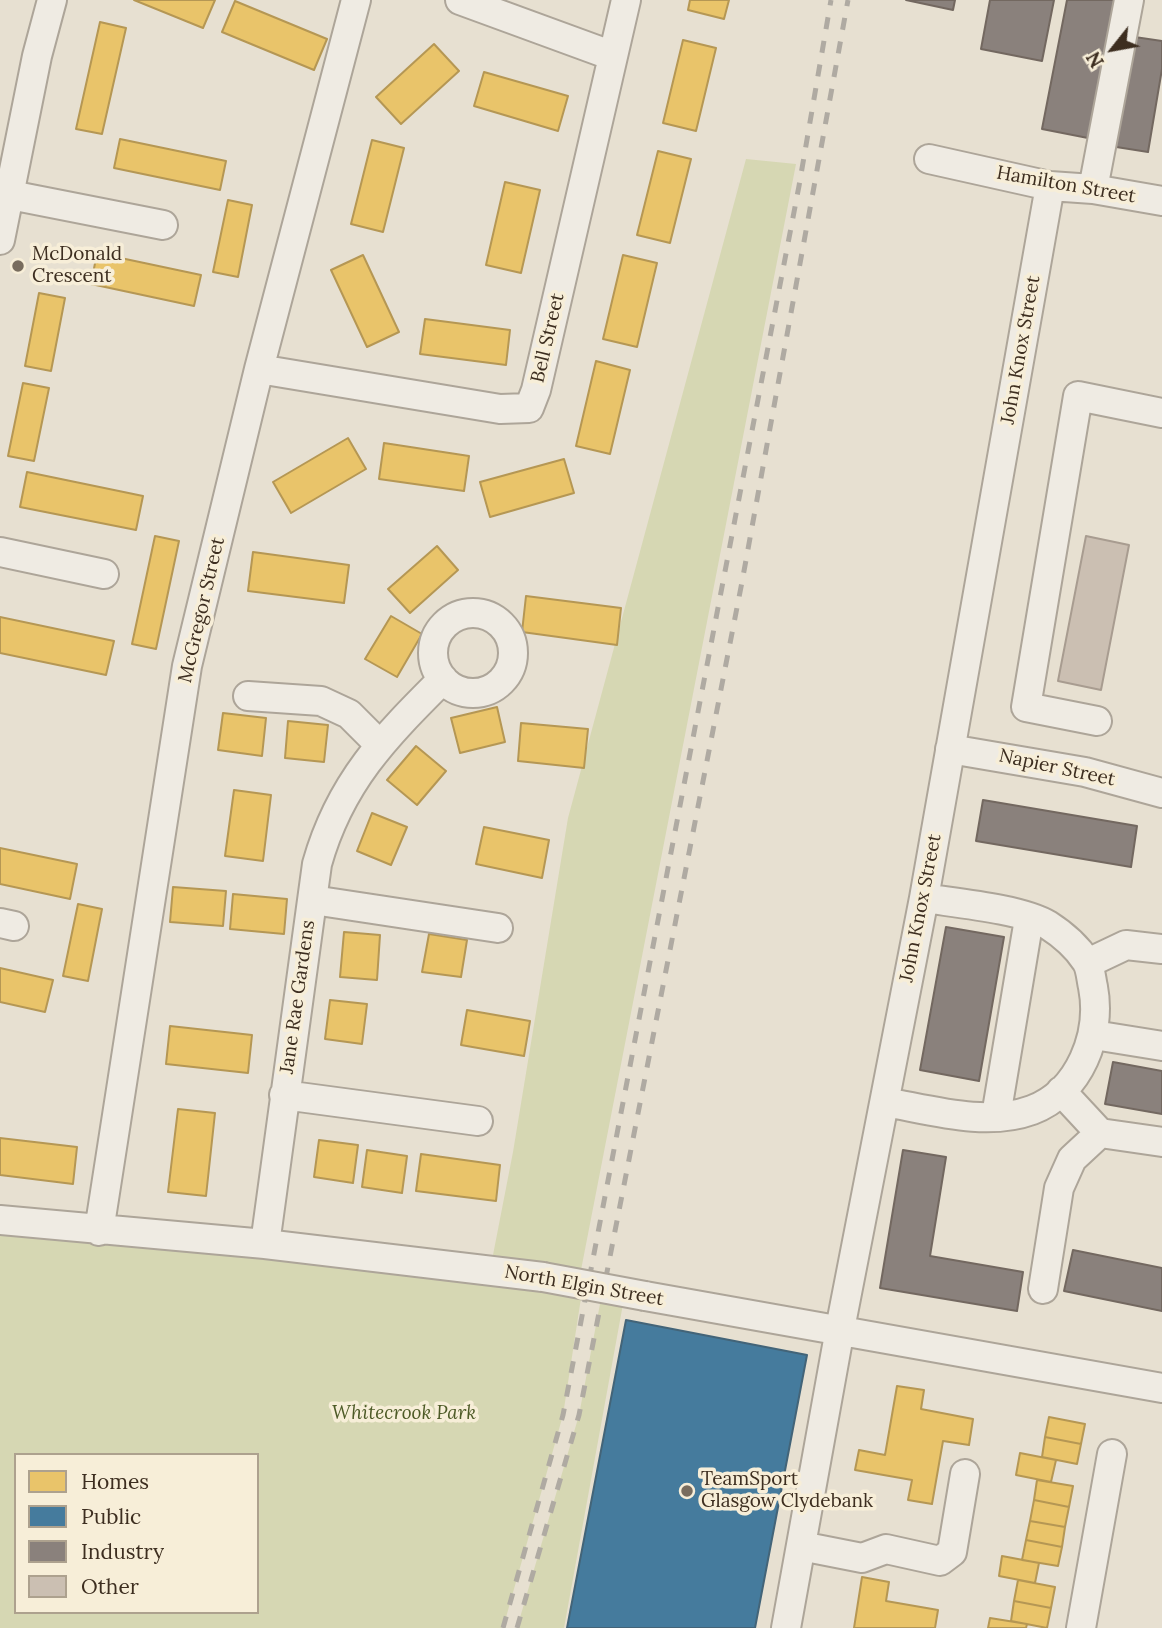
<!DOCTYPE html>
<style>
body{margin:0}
#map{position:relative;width:1162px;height:1628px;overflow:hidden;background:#e7e0d1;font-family:Lora,serif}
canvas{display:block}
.legend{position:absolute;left:14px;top:1453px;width:245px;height:161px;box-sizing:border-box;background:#f7eed8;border:2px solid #ada18e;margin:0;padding:9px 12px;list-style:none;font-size:21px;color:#3d2e20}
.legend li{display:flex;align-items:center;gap:14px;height:35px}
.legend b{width:35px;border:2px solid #ada18e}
.north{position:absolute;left:1078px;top:14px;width:70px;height:70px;-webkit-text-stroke:5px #f7eed8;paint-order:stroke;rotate:239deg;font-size:19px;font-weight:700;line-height:28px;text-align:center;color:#3d2e20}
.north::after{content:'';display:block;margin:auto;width:24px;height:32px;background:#3d2e20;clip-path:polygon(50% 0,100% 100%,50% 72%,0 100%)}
</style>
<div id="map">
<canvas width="1162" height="1628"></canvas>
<ul class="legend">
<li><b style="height:19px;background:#e9c46a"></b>Homes</li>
<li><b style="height:19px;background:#457b9d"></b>Public</li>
<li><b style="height:19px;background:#8a817c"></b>Industry</li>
<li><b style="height:19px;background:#cbbfb2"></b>Other</li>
</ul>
<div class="north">N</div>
</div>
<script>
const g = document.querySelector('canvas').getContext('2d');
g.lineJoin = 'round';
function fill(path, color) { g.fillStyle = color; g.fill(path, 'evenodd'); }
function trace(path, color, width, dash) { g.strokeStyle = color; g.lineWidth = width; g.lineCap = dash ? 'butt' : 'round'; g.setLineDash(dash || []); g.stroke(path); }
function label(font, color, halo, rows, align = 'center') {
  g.font = font + ' Lora,serif'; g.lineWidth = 7; g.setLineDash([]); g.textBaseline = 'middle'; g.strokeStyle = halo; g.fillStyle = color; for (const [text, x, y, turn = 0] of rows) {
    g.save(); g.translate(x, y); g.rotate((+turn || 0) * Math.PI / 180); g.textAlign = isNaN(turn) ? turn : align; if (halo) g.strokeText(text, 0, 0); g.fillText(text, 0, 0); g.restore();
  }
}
const green = new Path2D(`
 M746 159 796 164 581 1270 493 1255 513 1152 568 818Z
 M0 1220 583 1285 563 1415 503 1628H0ZM16 1455H257V1612H16Z
 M603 1288 625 1293 564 1628H517L579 1415Z`);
const homes = new Path2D(`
 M134 0H215L203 28Z
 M690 0H729L724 19 688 10Z
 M235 1 327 39 314 70 222 32Z
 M100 22 126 28 102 134 76 129Z
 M683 40 716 48 696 131 663 123Z
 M434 44 459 71 401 124 376 97Z
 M484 72 568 96 558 131 474 106Z
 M120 139 226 161 220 190 114 168Z
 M372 140 404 148 383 232 351 224Z
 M658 151 691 159 670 243 637 235Z
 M505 182 540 190 521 273 486 265Z
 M228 200 252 205 238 277 213 272Z
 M97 253 201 275 194 306 91 284Z
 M363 255 399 332 367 347 331 270Z
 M623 255 657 263 637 347 603 339Z
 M39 293 65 298 51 371 25 366Z
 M425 319 510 330 506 365 420 354Z
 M596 361 630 370 610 454 576 446Z
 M23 383 49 388 34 461 8 456Z
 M348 438 366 469 291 513 273 482Z
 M384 443 469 456 464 491 379 479Z
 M564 459 574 493 490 517 480 482Z
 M27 472 143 496 136 530 20 507Z
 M155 536 179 541 156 649 132 644Z
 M437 546 458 570 410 613 388 589Z
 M253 552 349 565 344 603 248 591Z
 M526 596 621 608 617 645 522 632Z
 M391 616 422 634 397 677 365 659Z
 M0 617 114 641 106 675 0 653Z
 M497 707 505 742 460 753 451 718Z
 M223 713 266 718 262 756 218 750Z
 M288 721 328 725 324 762 285 758Z
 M521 723 588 729 584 768 518 761Z
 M416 746 446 771 417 805 387 780Z
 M234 790 271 795 263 861 225 856Z
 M372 813 407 827 391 865 357 851Z
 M484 827 549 840 542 878 476 864Z
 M0 848 77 864 70 899 0 884Z
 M173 887 226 891 223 926 170 922Z
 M233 894 287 899 284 934 230 929Z
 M78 904 102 909 88 981 63 976Z
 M344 932 380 935 377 980 340 977Z
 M429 934 467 940 461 977 422 972Z
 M0 968 53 980 45 1012 0 1002Z
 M330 1000 367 1004 362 1044 325 1039Z
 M467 1010 530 1021 524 1056 461 1045Z
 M170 1026 252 1035 248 1073 166 1064Z
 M178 1109 215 1113 206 1196 168 1192Z
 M0 1138 77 1147 73 1184 0 1175Z
 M319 1140 358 1145 353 1183 314 1177Z
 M367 1150 407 1156 402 1193 362 1187Z
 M421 1154 500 1165 496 1201 416 1191Z
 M897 1386 924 1390 921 1409 973 1419 969 1445 943 1441 932 1504 908 1500 912 1480 855 1470 859 1450 885 1455Z
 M1049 1417 1085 1424 1081 1444 1045 1437Z
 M1045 1437 1081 1444 1077 1464 1042 1457Z
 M1020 1453 1056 1460 1051 1482 1016 1475Z
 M1037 1480 1073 1486 1069 1507 1034 1500Z
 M1034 1500 1069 1507 1065 1527 1030 1521Z
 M1030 1521 1065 1527 1062 1547 1026 1540Z
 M1026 1540 1062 1547 1058 1566 1022 1560Z
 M1002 1556 1039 1563 1035 1583 999 1576Z
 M862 1577 889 1582 886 1601 938 1610 935 1628H854Z
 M1018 1580 1055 1587 1051 1608 1014 1601Z
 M1014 1601 1051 1608 1047 1628 1011 1621Z
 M990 1618 1027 1624 1026 1628H988Z`);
const public = new Path2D(`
 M626 1320 807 1355 755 1628H567Z`);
const industry = new Path2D(`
 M906 0H955L953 10Z
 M990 0H1054L1042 61 981 49Z
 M1067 0H1120L1093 139 1042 129Z
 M1128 36 1162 41V69L1148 152 1110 146Z
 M983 800 1137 826 1131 867 976 841Z
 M946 927 1004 937 979 1081 920 1070Z
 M1113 1062 1162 1071V1114L1105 1104Z
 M903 1150 946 1157 930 1256 1023 1272 1017 1311 880 1288Z
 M1073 1250 1162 1268V1311L1064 1291Z`);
const building = new Path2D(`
 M1086 536 1129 545 1101 690 1058 681Z`);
const minor = new Path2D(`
 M460 0 613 56
 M929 159 1050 186 1093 189 1162 201
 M1093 189 1129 0
 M0 193 163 225
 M0 240 37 56 52 0
 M259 369 500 409 529 408 536 390 626 0
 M0 552 104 574
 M433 653a40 40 0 1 1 80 0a40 40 0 1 1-80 0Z
 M248 696 321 701 349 714 379 744
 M1097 721 1026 707 1078 396 1162 413
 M950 749 1085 772 1162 793
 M313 900 498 928
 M0 923 14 926
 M1088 963 1126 945 1162 949
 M1094 1035 1162 1046
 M1061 1091 1100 1133 1162 1142
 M284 1095 478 1121
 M885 1102C931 1110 986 1127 1032 1110 1080 1092 1102 1034 1093 987 1091 979 1091 968 1086 961 1077 947 1062 934 1048 925 1022 909 956 903 924 898
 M996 1116 1029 919
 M0 1220 265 1244 543 1277
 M99 1231 187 666 259 369 356 0
 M265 1244 317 864C340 782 385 737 443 679
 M1043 1289 1059 1188 1072 1159 1100 1133
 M645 1296 1162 1388
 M801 1546 862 1558 886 1549 940 1561 952 1552 965 1474
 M786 1628 840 1329 924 898 1050 186
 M1081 1628 1112 1454`);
const rail = new Path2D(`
 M503 1628 563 1415 799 186 831 0
 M517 1628 579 1415 742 582 848 0`);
const minorBridge = new Path2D(`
 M543 1277 645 1296`);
const markers = [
 [18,266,7,"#786c5e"],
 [687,1491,7,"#786c5e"]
];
const streetNames = [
 ["Hamilton Street",1066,185,10],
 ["Bell Street",548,338,-77],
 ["John Knox Street",1021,350,-80],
 ["McGregor Street",202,610,-77],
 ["Napier Street",1057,768,12],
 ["John Knox Street",921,908,-79],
 ["Jane Rae Gardens",298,997,-82],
 ["North Elgin Street",584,1286,10]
];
const poiNames = [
 ["McDonald",32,255],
 ["Crescent",32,277],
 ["TeamSport",701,1480],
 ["Glasgow Clydebank",701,1502]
];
const parkNames = [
 ["Whitecrook Park",404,1414]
];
fill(green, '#d6d7b3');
fill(homes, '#e9c46a');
trace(homes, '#b59754', 2);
fill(public, '#457b9d');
trace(public, '#436478', 2);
fill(industry, '#8a817c');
trace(industry, '#736860', 2);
fill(building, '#cbbfb2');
trace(building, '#a89c90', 2);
trace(minor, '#ada599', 32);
trace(minor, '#efebe3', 28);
trace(rail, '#afaaa2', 5, [12, 12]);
trace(minorBridge, '#ada599', 32, []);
trace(minorBridge, '#efebe3', 28);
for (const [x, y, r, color] of markers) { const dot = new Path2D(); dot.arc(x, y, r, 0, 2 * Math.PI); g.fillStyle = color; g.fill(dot); trace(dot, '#f7eed8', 2.5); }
label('19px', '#3d2e20', '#f7eed8', streetNames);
label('19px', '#3d2e20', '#f7eed8', poiNames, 'left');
label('italic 19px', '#4d5a26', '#f7eed8', parkNames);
</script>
